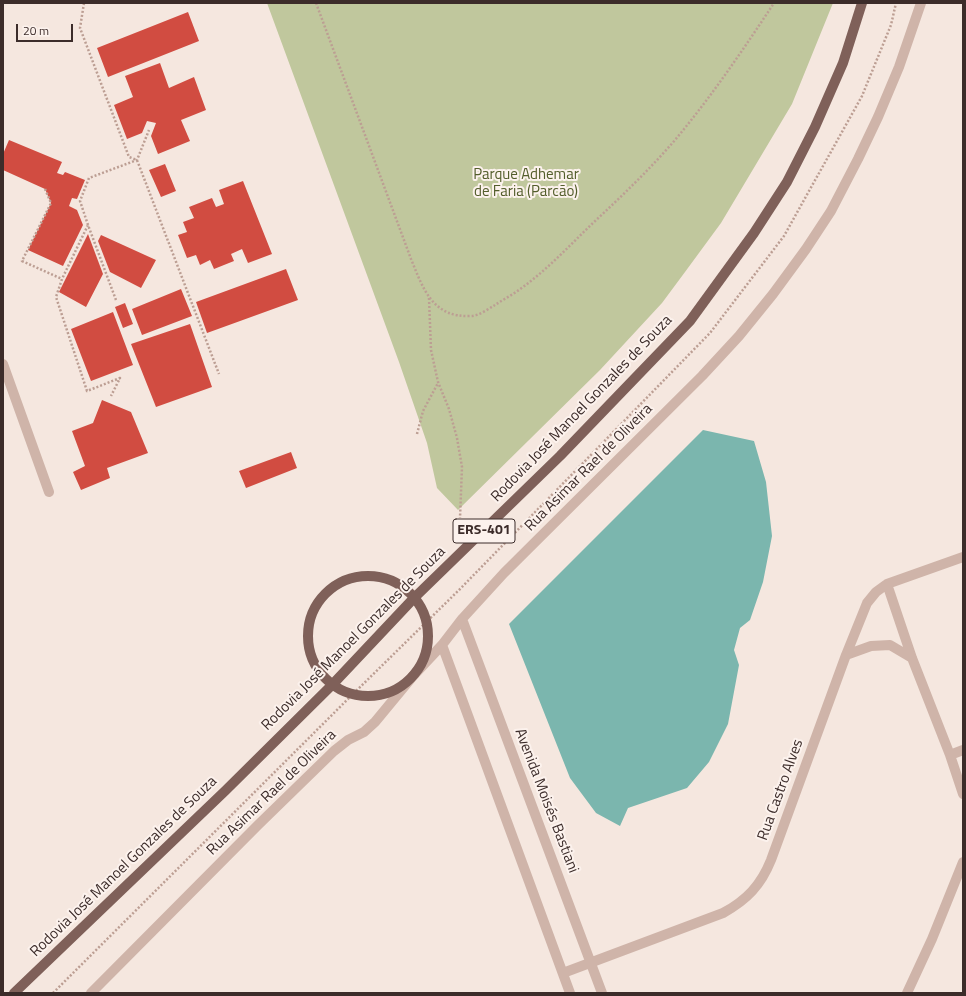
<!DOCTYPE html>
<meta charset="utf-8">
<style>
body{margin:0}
#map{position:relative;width:966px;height:996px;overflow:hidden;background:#f5e7df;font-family:"Titillium Web",sans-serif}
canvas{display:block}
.frame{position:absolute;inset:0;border:4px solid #3c2c2a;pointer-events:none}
.scale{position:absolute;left:16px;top:24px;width:57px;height:18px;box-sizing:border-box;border:2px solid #3c2c2a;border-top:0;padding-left:5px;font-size:12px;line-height:14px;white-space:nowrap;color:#3c2c2a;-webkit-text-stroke:3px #fcf2ed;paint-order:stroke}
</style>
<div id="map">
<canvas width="966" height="996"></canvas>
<div class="frame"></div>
<div class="scale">20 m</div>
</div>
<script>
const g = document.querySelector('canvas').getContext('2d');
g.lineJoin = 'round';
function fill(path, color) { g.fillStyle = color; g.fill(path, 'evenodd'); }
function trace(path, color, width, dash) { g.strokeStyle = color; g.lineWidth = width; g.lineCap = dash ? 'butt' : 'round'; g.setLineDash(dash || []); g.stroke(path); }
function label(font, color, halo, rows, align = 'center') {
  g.font = font + ' "Titillium Web",sans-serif'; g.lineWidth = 4; g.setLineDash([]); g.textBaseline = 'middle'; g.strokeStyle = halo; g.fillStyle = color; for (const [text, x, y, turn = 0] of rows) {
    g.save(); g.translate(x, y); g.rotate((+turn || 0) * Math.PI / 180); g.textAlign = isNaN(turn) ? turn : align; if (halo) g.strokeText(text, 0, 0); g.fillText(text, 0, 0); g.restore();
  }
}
const green = new Path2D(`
 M267 3H833L792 104 721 223 685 272 662 303 600 370 458 510 437 488 427 443 399 362Z`);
const water = new Path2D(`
 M703 430 754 441 766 482 772 536 763 582 750 620 740 628 734 650 739 665 728 724 709 762 687 788 628 808 620 826 596 813 570 778 509 624Z`);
const building = new Path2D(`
 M188 12 199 41 108 77 97 48Z
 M160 63 169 88 194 77 206 110 181 120 190 141 158 154 151 136 156 123 147 121 142 133 127 139 114 105 133 97 125 76Z
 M9 140 62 162 57 173 63 175 65 172 85 180 77 199 72 198 69 206 77 210 83 225 63 266 28 250 51 203 45 189 3 170V154Z
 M165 164 176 191 161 197 149 170Z
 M243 181 272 254 248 263 242 249 231 254 234 261 214 269 210 260 200 265 196 255 187 258 178 235 187 232 183 222 194 218 189 207 212 198 216 207 224 204 219 190Z
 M88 234 103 274 86 307 59 292Z
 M101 235 156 260 141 288 110 272 98 241Z
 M286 269 298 300 207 333 196 302Z
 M181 289 192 316 142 335 132 309Z
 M125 303 133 324 123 328 115 307Z
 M113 312 133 365 91 381 71 329Z
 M190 324 212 387 156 407 131 344Z
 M102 400 131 412 148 453 107 468 110 478 81 490 73 472 85 466 72 431 93 423Z
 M291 452 297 468 246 488 239 471Z`);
const path = new Path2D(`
 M84 3 80 28 129 157 137 160 219 374
 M316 3 411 259C423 288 432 318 471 316 479 316 488 309 495 305 504 299 514 294 523 287 549 268 571 244 594 222 622 196 650 169 675 140 711 97 743 50 774 3
 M45 189 51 203 22 261 62 279
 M88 225 62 279 56 297 87 391 120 378 111 396
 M429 298 431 350 438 382 449 409 457 438 462 467 460 518
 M116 300 88 225 80 201 89 178 137 160 149 130
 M417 434 423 411 438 383
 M53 993 352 695 460 589 710 333 784 236 862 96 891 25 896 3`);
const minor = new Path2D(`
 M3 364 49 492
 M887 584 912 658 950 755 963 794
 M462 619 602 993
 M442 645 570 993
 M846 655 871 646 890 645 912 658
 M950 755 963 750
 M563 973 723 913C747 900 761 885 771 860L846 655 867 603 876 592 887 584 963 557
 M91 993 258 825 334 751 348 740 364 732 375 722 413 676 442 645 462 619 504 573 702 376 739 336 773 294 806 249 831 211 858 159 878 117 899 67 921 3
 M907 993 932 939 963 862`);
const major = new Path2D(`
 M308 636a60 60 0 1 1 120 0a60 60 0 1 1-120 0Z
 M14 993 225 791 332 685 414 598 560 456 690 321 754 233 787 182 815 127 843 63 862 3`);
const shields = [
 [484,531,62]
];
const shieldNames = [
 ["ERS-401",484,531]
];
const parkNames = [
 ["Parque Adhemar",526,175],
 ["de Faria (Parcão)",526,192]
];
const streetNames = [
 ["Rodovia José Manoel Gonzales de Souza",582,409,-46],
 ["Rua Asimar Rael de Oliveira",589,468,-45],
 ["Rodovia José Manoel Gonzales de Souza",354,639,-45],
 ["Rua Castro Alves",781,790,-70],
 ["Rua Asimar Rael de Oliveira",272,793,-44],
 ["Avenida Moisés Bastiani",546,801,69],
 ["Rodovia José Manoel Gonzales de Souza",124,867,-44]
];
fill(green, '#c0c79d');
fill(water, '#7bb6ae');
fill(building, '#d14c41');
trace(path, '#bc9e93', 2.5, [2, 2]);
trace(minor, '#cfb4a9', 10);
trace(major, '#7f6059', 10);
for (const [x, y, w] of shields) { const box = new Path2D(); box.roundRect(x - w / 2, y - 12, w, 24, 3); g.fillStyle = '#fcf2ed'; g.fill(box); trace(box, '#3c2c2a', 1); }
label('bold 14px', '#3c2c2a', null, shieldNames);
label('15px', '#535d2b', '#fcf2ed', parkNames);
label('15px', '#3c2c2a', '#fcf2ed', streetNames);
</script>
